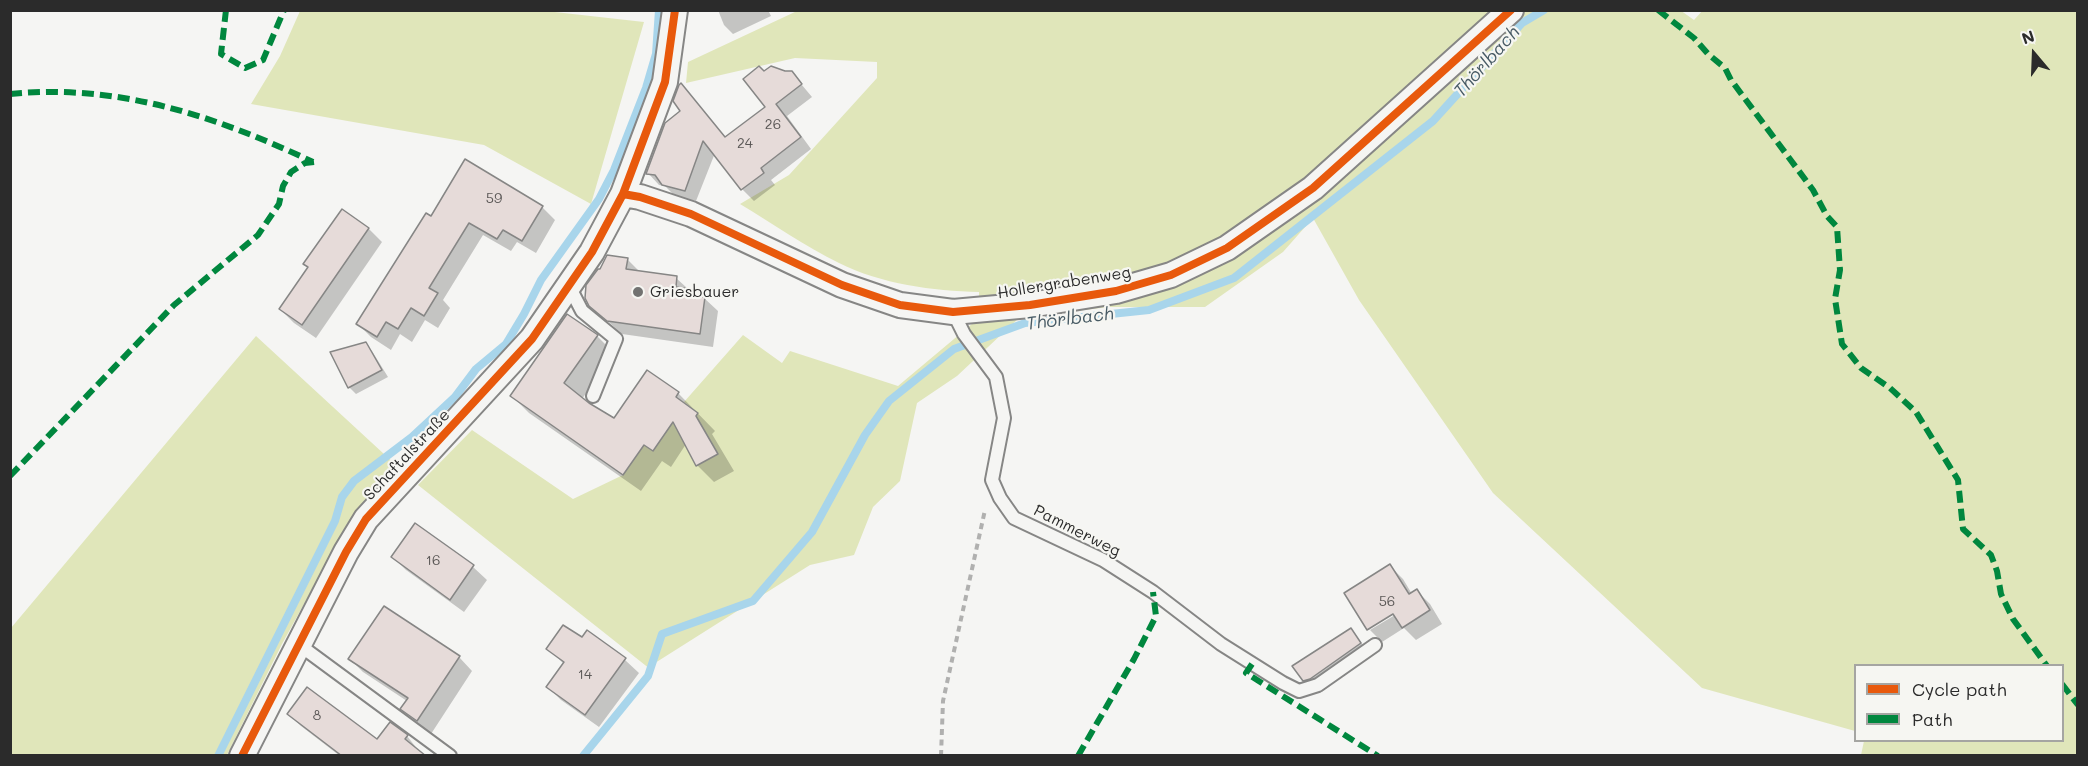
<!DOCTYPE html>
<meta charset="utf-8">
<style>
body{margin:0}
#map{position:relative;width:2088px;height:766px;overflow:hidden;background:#f5f5f3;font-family:Mali,sans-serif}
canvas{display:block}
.frame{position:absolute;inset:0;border:12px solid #2b2b2b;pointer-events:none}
.legend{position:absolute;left:1854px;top:664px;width:210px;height:78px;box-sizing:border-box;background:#f6f6f2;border:2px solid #a5a5a2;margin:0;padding:8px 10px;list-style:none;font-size:18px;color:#2b2b2b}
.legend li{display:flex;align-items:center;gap:12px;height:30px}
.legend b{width:30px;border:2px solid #a5a5a2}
.north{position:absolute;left:2004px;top:24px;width:60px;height:60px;-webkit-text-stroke:4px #f6f6f2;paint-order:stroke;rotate:341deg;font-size:16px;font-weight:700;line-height:24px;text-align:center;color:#2b2b2b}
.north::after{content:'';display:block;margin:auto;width:21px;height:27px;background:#2b2b2b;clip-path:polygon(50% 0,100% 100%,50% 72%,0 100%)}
</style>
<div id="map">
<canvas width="2088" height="766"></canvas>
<div class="frame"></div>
<ul class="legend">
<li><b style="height:8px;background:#e8590c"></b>Cycle path</li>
<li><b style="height:8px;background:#00873e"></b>Path</li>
</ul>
<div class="north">N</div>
</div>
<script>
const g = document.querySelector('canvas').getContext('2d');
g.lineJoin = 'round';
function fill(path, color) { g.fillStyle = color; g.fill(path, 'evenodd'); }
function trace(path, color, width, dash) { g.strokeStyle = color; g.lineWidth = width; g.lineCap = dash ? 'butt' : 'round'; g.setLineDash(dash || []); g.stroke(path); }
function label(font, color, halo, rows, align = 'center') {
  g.font = font + ' Mali,sans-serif'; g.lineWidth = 4.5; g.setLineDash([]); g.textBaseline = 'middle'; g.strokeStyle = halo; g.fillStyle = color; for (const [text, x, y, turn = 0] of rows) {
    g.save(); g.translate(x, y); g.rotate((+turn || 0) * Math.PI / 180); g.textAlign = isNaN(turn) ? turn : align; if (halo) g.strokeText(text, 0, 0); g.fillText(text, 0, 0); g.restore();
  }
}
const green = new Path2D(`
 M1680 10 1694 20 1703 10 2077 11V755H1861L1864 741 2062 740V666H1856L1855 731 1702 688 1493 493 1359 300 1313 218 1283 252 1205 307H1109L1019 318 957 376 917 403 900 481 873 507 854 555 810 565 655 663 648 676 650 669 418 485 472 430 573 499 623 475 661 416 675 425 696 466V416L698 413 684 402 743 335 782 363 790 351 898 386 979 318V292C933 291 881 284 839 263 805 246 773 224 740 204L789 175 877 78V62L795 58 686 83 688 62 797 11Z
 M546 11 644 22 591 204 484 145 251 104 280 56 300 11Z
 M256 336 397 466 349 522 282 644 227 755 11 756V628Z`);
const shadow = new Path2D(`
 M718 10H768L771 16 733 34 724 25Z
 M791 72 812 97 787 116 811 149 771 180 775 185 754 201 742 189 715 153 696 201 675 196 665 186 659 185 648 173 683 111 681 85 726 138 767 107 764 73Z
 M542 207 555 220 536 253 517 242 511 251 483 235 443 300 450 308 438 328 425 320 412 342 400 334 391 350 371 337 358 324 432 218Z
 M342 211 369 229 382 242 316 338 294 323 280 309 309 268Z
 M627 259 641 273 676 278 697 297 704 298 718 311 713 347 622 334 590 305Z
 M597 336 614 353 582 399 614 420 648 372 678 393 715 431 712 434 734 471 714 482 697 465 686 444 671 467 662 461 641 491 529 413 512 396Z
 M365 344 372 351 388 377 356 394 349 387Z
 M416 525 473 567 487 580 464 612 406 570 393 557Z
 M1390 566 1403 579 1412 594 1417 591 1430 604 1442 624 1416 640 1404 628 1382 642 1370 630 1400 612 1398 609 1370 627V630L1346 594Z
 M384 608 459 657 472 671 431 734 402 709 407 701 363 672 350 659Z
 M1351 630 1369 652 1313 689 1304 680Z
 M587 632 625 660 639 673 599 727 561 700 548 687 564 664 548 649 582 640Z
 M289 714 378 741 390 724 407 736 423 756H340L301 726Z`);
const stream = new Path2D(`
 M218 756 335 521 342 497 354 481 412 437 455 397 476 369 506 344 524 314 541 280 599 199 614 170 646 88 656 54 659 10
 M583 756 648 676 662 634 753 601 812 532 865 435 889 401 954 349 1025 323 1149 310 1234 278 1433 121 1522 23 1544 10`);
const building = new Path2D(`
 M759 66 764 71 771 66 785 71H792L802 84 776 104 801 137 761 168 764 173 741 190 703 141 685 191 662 185 655 175 646 174 665 123 680 111 673 101 679 85 681 83 725 137 765 107 743 79Z
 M465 159 543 206 522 241 503 230 497 239 469 223 429 288 438 293 424 316 411 308 398 329 386 322 377 337 356 324 426 213 431 216Z
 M342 209 369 228 302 325 279 309 308 267 303 264Z
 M607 255 628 258 626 269 677 276 676 287 691 289 690 295 705 297 700 334 607 321 589 306 585 298 586 285 598 269H600Z
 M567 314 598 335 564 383 589 403 614 418 647 370 679 392 676 397 698 413 696 416 718 454 696 466 673 422 653 451 644 445 623 475 510 396Z
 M366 342 382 370 348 388 330 352Z
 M415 523 474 565 450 600 391 557Z
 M1390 564 1409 594 1417 589 1430 610 1402 628 1393 614 1367 630 1344 593Z
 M384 606 460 656 417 721 400 709 408 698 348 659Z
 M563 625 582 637 587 630 626 658 585 715 546 687 564 662 546 649Z
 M1351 628 1361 643 1310 679 1303 681 1292 666Z
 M307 687 377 739 390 722 408 735 405 739 426 756H342L287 714Z`);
const path = new Path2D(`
 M941 756 943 701 985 510`);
const lane = new Path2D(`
 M569 286 582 311 616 339 593 396
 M953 312 964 334 996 377 1004 418 992 480 1000 498 1014 518 1103 560 1153 592 1221 644 1283 683 1299 691 1318 685 1375 645
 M298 644 450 756`);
const street = new Path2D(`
 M623 194 640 197 691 214 842 285 900 305 953 312 1030 305 1116 291 1171 275 1227 248 1313 188 1511 10
 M242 756 346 552 366 519 532 339 592 252 623 194 665 82 675 10`);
const quiet = new Path2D(`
 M226 10 221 54 245 68 263 60 284 10
 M1658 10 1694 38 1708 54 1725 68 1731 80 1813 190 1827 216 1837 227 1840 270 1835 299 1842 344 1861 368 1890 388 1916 412 1958 480 1963 529 1991 555 1997 571 2001 594 2013 619 2047 666
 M10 94C118 83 218 117 313 162
 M10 476 174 305 258 235 279 204 283 186 291 172 305 163 314 162
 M1252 664 1246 673 1378 756
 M2062 684 2078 705
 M1078 756 1134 659 1156 616 1153 592`);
const cycleway = new Path2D(`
 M623 194 640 197 691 214 842 285 900 305 953 312 1030 305 1116 291 1171 275 1227 248 1313 188 1511 10
 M242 756 346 552 366 519 532 339 592 252 623 194 665 82 675 10`);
const markers = [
 [638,292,6,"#727271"]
];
const numberNames = [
 ["26",773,125],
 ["24",745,144],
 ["59",494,199],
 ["16",433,561],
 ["56",1387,602],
 ["14",585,675],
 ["8",317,716]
];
const streetNames = [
 ["Hollergrabenweg",1064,283,-9],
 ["Schaftalstraße",407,455,-47],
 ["Pammerweg",1077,531,27]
];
const poiNames = [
 ["Griesbauer",650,292]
];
const waterNames = [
 ["Thörlbach",1487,62,-48],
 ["Thörlbach",1070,319,-7]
];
fill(green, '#e0e6ba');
fill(shadow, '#0003');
trace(stream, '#a8d5eb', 8);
fill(building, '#e6dbd9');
trace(building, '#868685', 1.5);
trace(lane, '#868685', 16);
trace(street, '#868685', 28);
trace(path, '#b0b0af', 4, [6, 4.5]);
trace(lane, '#f5f5f3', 12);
trace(street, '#f5f5f3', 24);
trace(quiet, '#00873e', 6, [12, 6]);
trace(cycleway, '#e8590c', 8);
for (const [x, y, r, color] of markers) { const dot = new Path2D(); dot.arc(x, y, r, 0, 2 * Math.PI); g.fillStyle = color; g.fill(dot); trace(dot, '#f6f6f2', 2); }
label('14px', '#5a5756', null, numberNames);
label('16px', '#2b2b2b', '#f6f6f2', streetNames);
label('16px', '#2b2b2b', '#f6f6f2', poiNames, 'left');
label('italic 18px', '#475a64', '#f6f6f2', waterNames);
</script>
